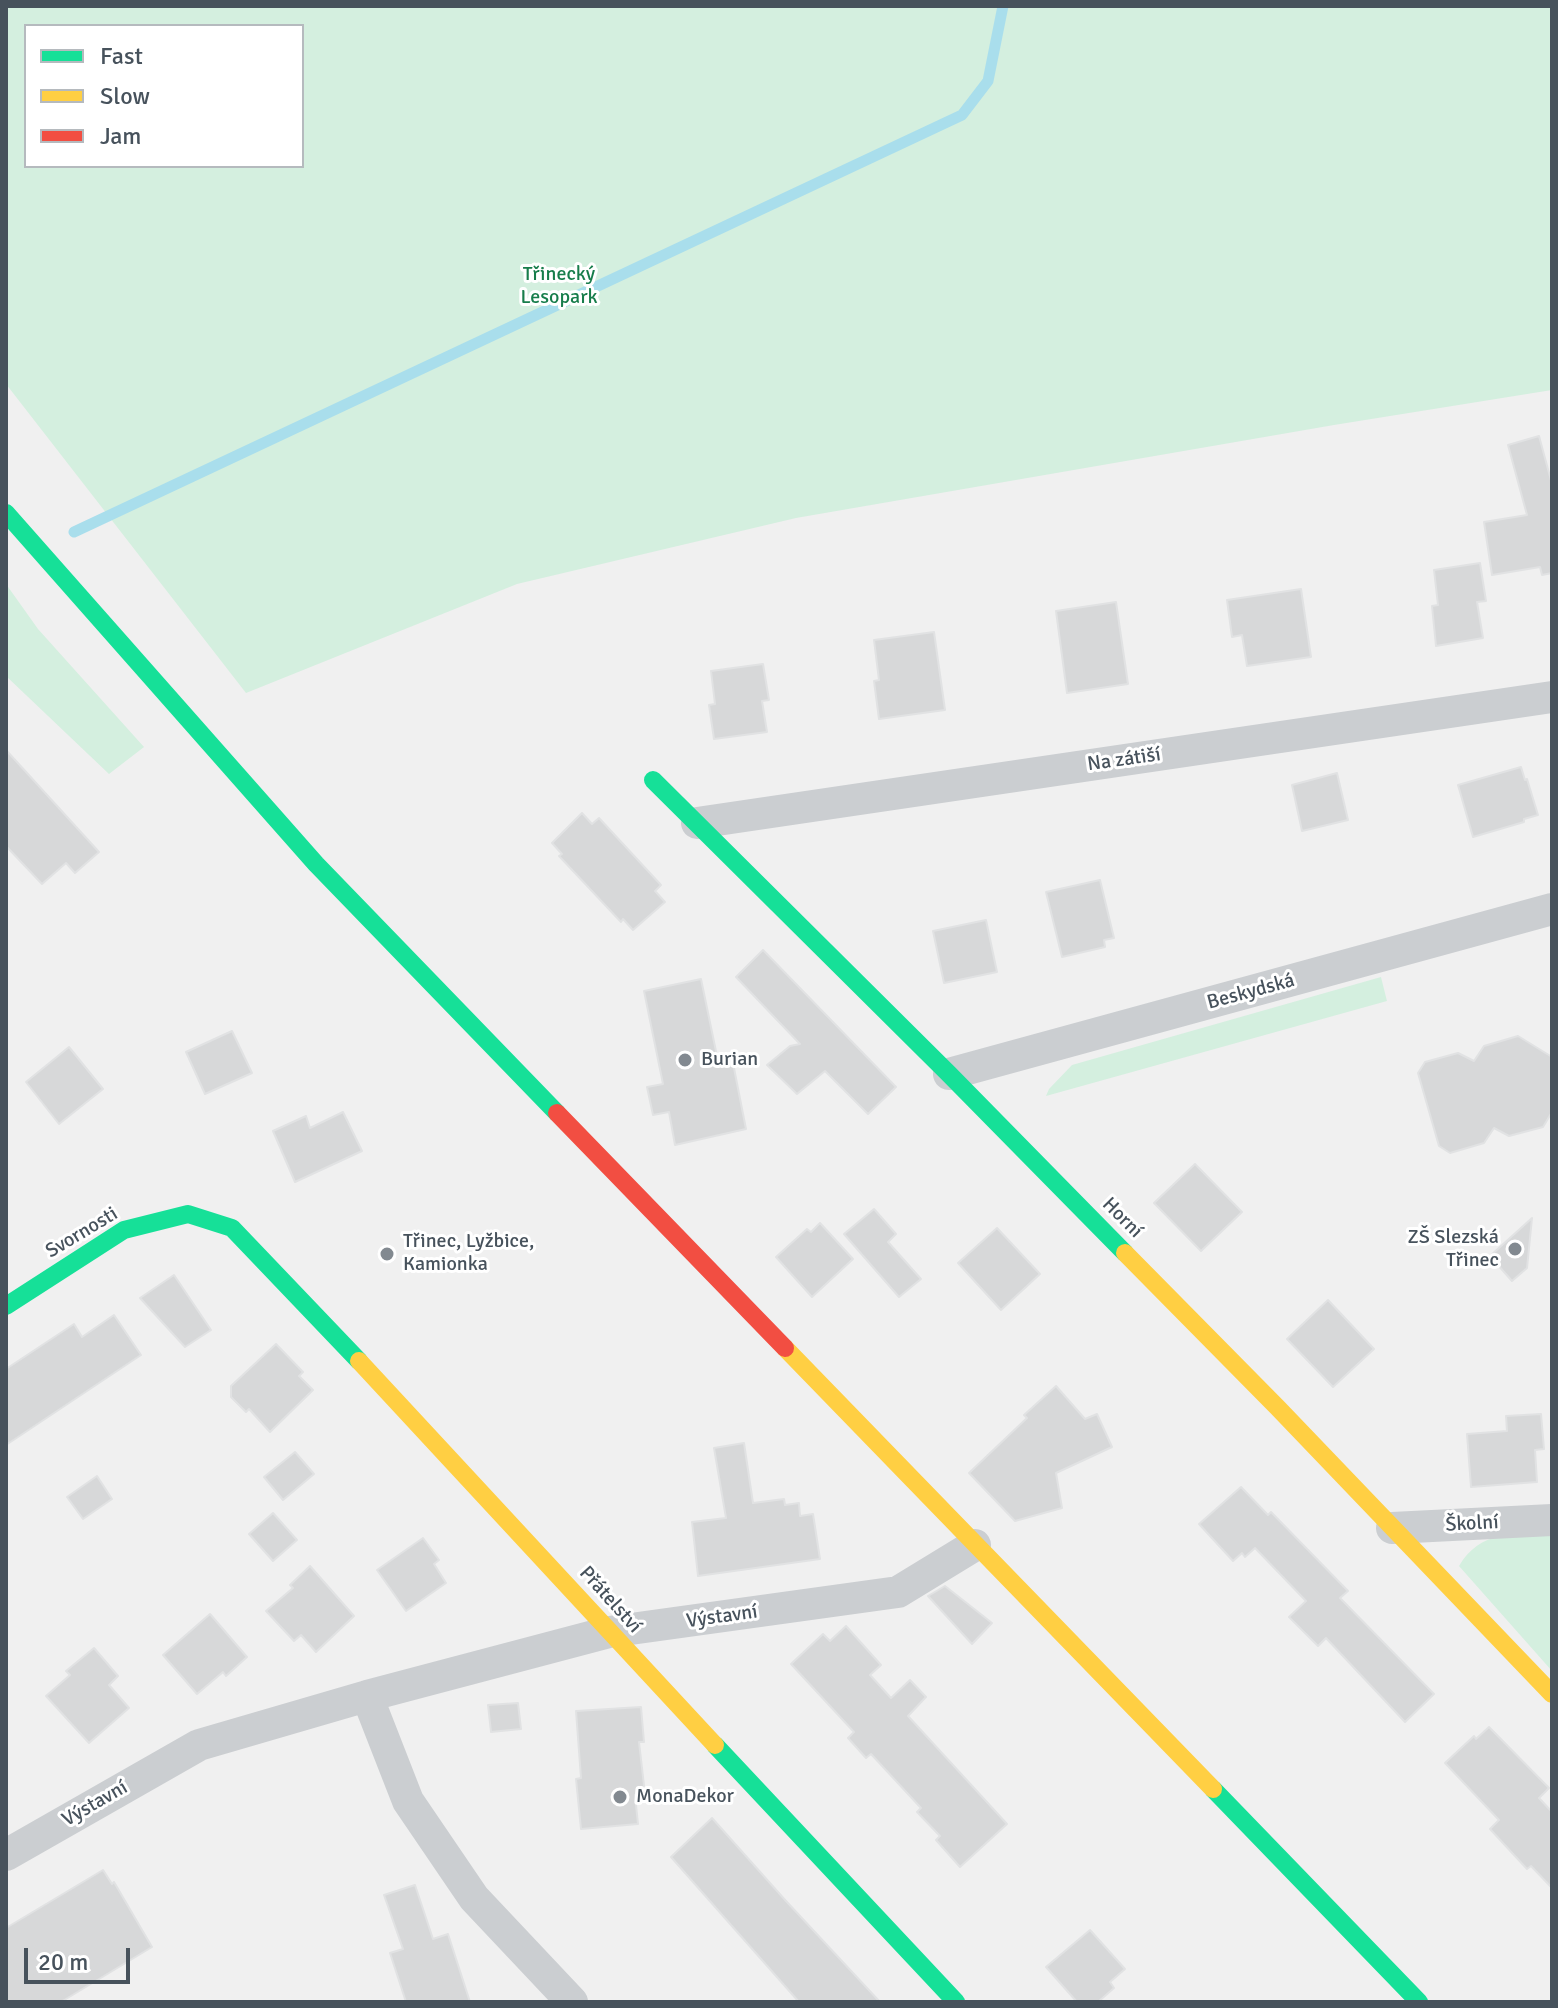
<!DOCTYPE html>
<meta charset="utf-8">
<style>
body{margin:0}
#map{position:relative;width:1558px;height:2008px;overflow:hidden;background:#f0f0f0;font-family:Signika,sans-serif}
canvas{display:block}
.frame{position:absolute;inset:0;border:8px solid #47525c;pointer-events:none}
.legend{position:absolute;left:24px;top:24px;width:280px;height:144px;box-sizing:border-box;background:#fff;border:2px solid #b5babe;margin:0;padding:10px 14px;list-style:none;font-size:24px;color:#47525c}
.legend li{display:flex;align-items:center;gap:16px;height:40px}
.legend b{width:40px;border:2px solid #b5babe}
.scale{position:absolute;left:24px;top:1948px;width:106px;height:36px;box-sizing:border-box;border:4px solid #47525c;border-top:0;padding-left:10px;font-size:24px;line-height:28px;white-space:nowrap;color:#47525c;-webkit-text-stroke:6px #fff;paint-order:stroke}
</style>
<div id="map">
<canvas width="1558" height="2008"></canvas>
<div class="frame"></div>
<ul class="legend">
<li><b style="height:10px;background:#16e098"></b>Fast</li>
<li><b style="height:10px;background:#ffcf43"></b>Slow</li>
<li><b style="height:10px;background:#f24e42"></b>Jam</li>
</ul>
<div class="scale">20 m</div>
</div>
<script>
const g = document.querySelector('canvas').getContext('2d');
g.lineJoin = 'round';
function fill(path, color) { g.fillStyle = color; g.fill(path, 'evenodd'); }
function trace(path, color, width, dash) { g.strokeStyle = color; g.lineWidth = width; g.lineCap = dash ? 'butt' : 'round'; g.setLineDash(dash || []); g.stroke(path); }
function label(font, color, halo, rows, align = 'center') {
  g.font = font + ' Signika,sans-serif'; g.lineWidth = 6; g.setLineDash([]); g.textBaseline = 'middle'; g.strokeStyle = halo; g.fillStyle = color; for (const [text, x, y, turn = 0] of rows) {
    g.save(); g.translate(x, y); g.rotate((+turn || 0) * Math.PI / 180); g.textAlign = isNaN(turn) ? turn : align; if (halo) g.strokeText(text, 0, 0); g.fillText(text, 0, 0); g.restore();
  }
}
const green = new Path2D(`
 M6 6H1552V390L1334 425 796 518 517 584 246 693 6 384ZM26 26H302V166H26Z
 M6 584 38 629 144 747 109 774 6 676Z
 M1381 977 1387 1001 1046 1096 1049 1089 1072 1065Z
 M1552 1533V1671L1459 1566C1481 1529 1514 1535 1552 1533Z`);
const stream = new Path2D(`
 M74 532 962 115 988 81 1003 6`);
const building = new Path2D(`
 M1539 436 1552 484V573L1542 575 1540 567 1492 575 1484 522 1527 515 1508 445Z
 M1480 563 1486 601 1477 602 1483 638 1436 646 1432 606 1438 605 1434 570Z
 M1301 589 1311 657 1247 666 1242 635 1232 637 1227 600Z
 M1116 602 1128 684 1067 693 1056 611Z
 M934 632 945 710 879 719 874 681 879 680 874 640Z
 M763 664 769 700 762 701 767 732 714 739 709 705 715 704 711 671Z
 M6 750 99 852 75 873 66 863 42 884 6 846Z
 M1521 767 1525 780 1527 779 1538 815 1524 819V822L1473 837 1458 785Z
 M1337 773 1348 820 1302 831 1292 785Z
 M582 813 592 824 599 818 661 885 655 891 665 902 633 930 623 919 621 922 559 856 562 854 552 843Z
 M1100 880 1114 938 1104 940 1105 947 1062 957 1046 892Z
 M986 920 997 972 944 983 933 931Z
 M763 950 896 1087 868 1114 825 1071 797 1094 767 1065 790 1046 800 1044 736 977Z
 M701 979 718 1061 732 1058 746 1129 675 1145 669 1112 653 1115 647 1087 663 1084 644 991Z
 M232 1031 252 1073 205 1094 186 1052Z
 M1518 1036 1552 1057V1112L1543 1127 1509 1136 1494 1128 1484 1143 1450 1153 1439 1146 1418 1073 1425 1062 1458 1053 1474 1061 1484 1046Z
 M69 1047 103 1089 59 1124 26 1082Z
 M343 1112 362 1151 295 1182 273 1131 306 1116 310 1128Z
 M1195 1164 1242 1212 1201 1251 1154 1203Z
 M874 1209 896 1234 888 1242 921 1279 899 1297 844 1234Z
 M1532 1218 1527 1268 1512 1281 1490 1256Z
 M820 1223 853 1259 812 1297 776 1257 807 1229 811 1232Z
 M997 1228 1040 1274 1001 1310 958 1263Z
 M174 1275 211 1330 185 1347 140 1298Z
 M1328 1300 1374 1349 1333 1387 1287 1339Z
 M114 1315 141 1355 6 1445V1369L74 1324 82 1337Z
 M276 1344 303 1372 299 1376 313 1390 270 1432 249 1409 246 1412 231 1397V1386Z
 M1056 1386 1085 1419 1097 1414 1112 1447 1056 1473 1062 1508 1015 1521 969 1473 1027 1418 1024 1415Z
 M1541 1414 1544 1449 1535 1450 1537 1482 1471 1487 1467 1434 1507 1431 1506 1416Z
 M744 1443 753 1503 784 1499 785 1505 799 1503 800 1516 813 1514 820 1559 698 1576 692 1522 726 1518 714 1448Z
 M295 1452 314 1474 283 1500 264 1477Z
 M97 1476 112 1499 83 1519 67 1497Z
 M1241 1487 1268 1515 1271 1512 1348 1591 1340 1598 1434 1694 1405 1722 1326 1638 1318 1646 1289 1617 1306 1601 1255 1548 1245 1557 1242 1553 1233 1561 1199 1524Z
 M273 1513 297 1540 273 1561 249 1534Z
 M423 1538 439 1560 434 1564 446 1583 406 1611 377 1570Z
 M310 1566 354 1616 316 1652 301 1635 294 1641 266 1611 293 1588 290 1585Z
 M945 1586 992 1623 972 1644 928 1596Z
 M210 1614 247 1657 226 1676 223 1672 197 1694 163 1655Z
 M846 1626 881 1665 870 1675 891 1698 910 1680 926 1697 908 1716 1007 1824 960 1867 936 1840 940 1836 917 1812 921 1808 871 1754 866 1758 848 1738 854 1732 791 1664 823 1634 830 1641Z
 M94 1648 118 1676 109 1685 129 1708 89 1743 46 1696 70 1675 66 1671Z
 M518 1703 521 1729 491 1732 488 1705Z
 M641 1707 644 1742H639L645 1794 635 1795 638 1824 581 1829 576 1779 581 1778 576 1711Z
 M1489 1727 1549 1788 1539 1798 1552 1812V1888L1531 1866 1527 1869 1490 1829 1499 1820 1445 1763 1474 1736 1476 1739Z
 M712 1818 786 1901 880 2002H799L671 1857Z
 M103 1870 112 1884 114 1882 152 1947 61 2002H6V1928Z
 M415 1885 433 1939 448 1934 470 2002H406L390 1953 403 1949 384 1895Z
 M1090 1930 1125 1969 1110 1982 1114 1988 1098 2002H1077L1046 1967Z`);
const street = new Path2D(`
 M697 823 1552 697
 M949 1074 1552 909
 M1392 1528 1552 1520
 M367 1696 408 1801 474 1898 572 2002
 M6 1855 199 1745 367 1696 609 1632 898 1592 975 1545`);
const fast = new Path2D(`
 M6 513 316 864 557 1113
 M653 780 949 1074 1125 1253
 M6 1306 124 1230 188 1214 232 1228 359 1361
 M715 1745 956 2002
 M1213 1789 1419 2002`);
const slow = new Path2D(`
 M1125 1253 1278 1408 1552 1694
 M785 1348 1213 1789
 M359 1361 715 1745`);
const jam = new Path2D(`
 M557 1113 785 1348`);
const markers = [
 [685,1060,8,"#828990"],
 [1515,1249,8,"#828990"],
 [387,1254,8,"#828990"],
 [620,1797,8,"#828990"]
];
const parkNames = [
 ["Třinecký",559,275],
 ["Lesopark",559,298]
];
const streetNames = [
 ["Na zátiší",1124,760,-8],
 ["Beskydská",1251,992,-15],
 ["Horní",1122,1218,45],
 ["Svornosti",82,1233,-31],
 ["Školní",1472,1524,-3],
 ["Přátelství",610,1600,48],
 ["Výstavní",722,1617,-8],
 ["Výstavní",95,1804,-30]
];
const poiNames = [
 ["Burian",701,1060],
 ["ZŠ Slezská",1499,1238,"right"],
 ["Třinec",1499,1261,"right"],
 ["Třinec, Lyžbice,",403,1242],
 ["Kamionka",403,1265],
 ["MonaDekor",636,1797]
];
fill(green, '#d4efdf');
trace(stream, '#a9deec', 11);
fill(building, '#d7d8d9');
trace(building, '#e1e2e3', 2);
trace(street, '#cbced1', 32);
trace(fast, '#16e098', 18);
trace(slow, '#ffcf43', 18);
trace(jam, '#f24e42', 18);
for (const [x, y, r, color] of markers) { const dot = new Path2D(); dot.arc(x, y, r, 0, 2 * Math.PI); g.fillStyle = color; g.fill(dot); trace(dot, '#fff', 3); }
label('20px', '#177d4b', '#fff', parkNames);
label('20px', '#47525c', '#fff', streetNames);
label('20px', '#47525c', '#fff', poiNames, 'left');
</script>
